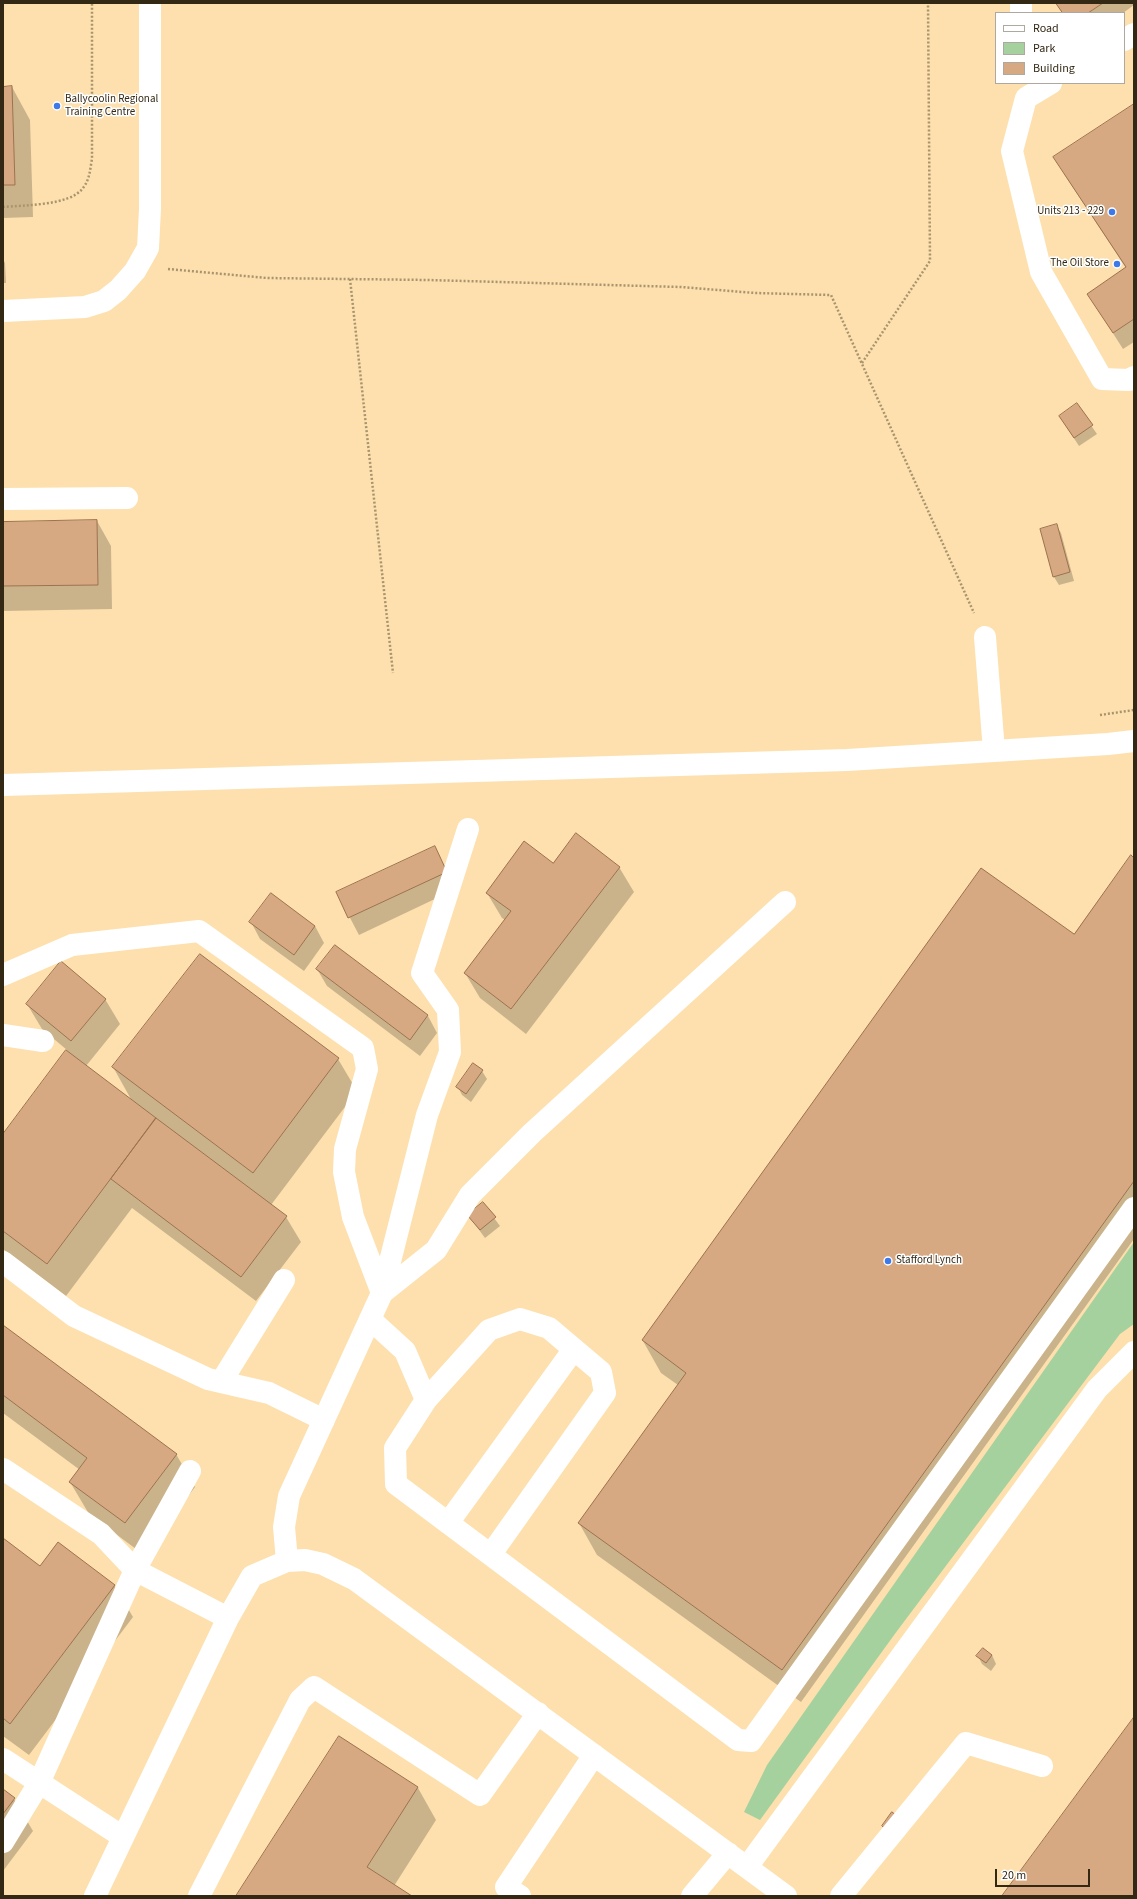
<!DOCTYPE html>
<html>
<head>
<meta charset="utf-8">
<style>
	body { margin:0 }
	#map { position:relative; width:1137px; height:1899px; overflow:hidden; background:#fde0ad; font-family:"Source Sans 3",sans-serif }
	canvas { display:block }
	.frame { position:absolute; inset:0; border:4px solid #332814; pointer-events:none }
	.legend { position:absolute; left:995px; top:12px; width:130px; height:72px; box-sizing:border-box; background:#fff; border:1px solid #ada9a1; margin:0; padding:5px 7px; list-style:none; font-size:12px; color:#332814 }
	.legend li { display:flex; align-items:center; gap:8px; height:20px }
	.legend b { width:20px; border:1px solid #ada9a1 }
	.scale { position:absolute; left:995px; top:1869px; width:95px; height:18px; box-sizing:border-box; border:2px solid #332814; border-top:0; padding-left:5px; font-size:12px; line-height:14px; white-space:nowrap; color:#332814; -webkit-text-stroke:3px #fff; paint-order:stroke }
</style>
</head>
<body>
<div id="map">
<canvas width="1137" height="1899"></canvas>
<div class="frame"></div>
<ul class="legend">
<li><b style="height:5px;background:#fff"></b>Road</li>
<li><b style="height:11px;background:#a5d19f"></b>Park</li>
<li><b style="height:11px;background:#d6a983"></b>Building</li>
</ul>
<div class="scale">20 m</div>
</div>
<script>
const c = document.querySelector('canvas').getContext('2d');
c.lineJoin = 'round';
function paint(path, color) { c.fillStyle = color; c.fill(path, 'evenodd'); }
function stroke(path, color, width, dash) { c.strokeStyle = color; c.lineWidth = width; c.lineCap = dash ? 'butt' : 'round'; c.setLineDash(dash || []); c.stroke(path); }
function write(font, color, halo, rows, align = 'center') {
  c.font = font + ' "Source Sans 3",sans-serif'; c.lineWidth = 3; c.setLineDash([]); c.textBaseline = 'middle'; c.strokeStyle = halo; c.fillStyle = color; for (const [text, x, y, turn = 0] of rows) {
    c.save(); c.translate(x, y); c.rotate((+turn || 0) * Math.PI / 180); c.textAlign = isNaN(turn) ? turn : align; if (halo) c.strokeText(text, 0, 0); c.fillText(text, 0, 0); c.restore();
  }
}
const green = new Path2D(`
	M1134,1242V1324L1120,1334L897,1631L760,1820L744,1812L767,1765Z`);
const shadow = new Path2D(`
	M1056,3H1134V5L1123,13H1062Z
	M12,87L30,120L33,217L3,218V88Z
	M1134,105V342L1123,349L1088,294L1126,268L1064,174Z
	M3,259L5,263L6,283H3Z
	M1077,405L1097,434L1079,446L1060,417Z
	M97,521L111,546L112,609L3,611V523Z
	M1056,525L1061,533L1074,581L1059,585L1054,577L1041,530Z
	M434,847L456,889L359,935L337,893Z
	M1134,859V1239L801,1702L597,1555L579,1523L678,1385L661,1373L643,1341L982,869L1074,936Z
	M553,864L619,867L634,892L526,1034L480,998L465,973L505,920L502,918L487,893Z
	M251,922L315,926L324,943L304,971L260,939Z
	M335,946L428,1016L437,1033L420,1056L327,986L317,969Z
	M105,999L120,1024L86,1066L132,1101L113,1067L338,1059L357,1091L271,1205L286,1217L301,1242L256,1301L132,1208L66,1296L3,1249V1136L67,1050L42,1029L27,1004Z
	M473,1065L482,1071L487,1079L471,1102L462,1095L458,1087Z
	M483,1203L500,1226L485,1238L468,1215Z
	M3,1326L176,1454L195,1487L144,1555L89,1514L70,1482L80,1470L3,1413Z
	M3,1539L41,1567L114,1585L133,1617L29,1755L3,1736Z
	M992,1655L996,1664L991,1671L982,1664L978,1656Z
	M339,1737L418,1788L436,1820L394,1886L410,1896H238Z
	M3,1791L14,1799L33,1831L3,1871Z`);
const building = new Path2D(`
	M1056,3H1103L1088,13H1063Z
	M12,86L15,185H3V87Z
	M1134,104V319L1113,333L1087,294L1126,267L1053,157Z
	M1077,403L1093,425L1074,438L1059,416Z
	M97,520L98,585L3,586V522Z
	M1057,524L1070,572L1053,577L1040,529Z
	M576,833L620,867L511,1009L464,973L511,911L486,893L524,841L553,863Z
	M435,846L447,872L348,918L336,892Z
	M1131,855L1134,858V1181L782,1670L578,1523L686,1373L642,1340L981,868L1074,934Z
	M271,893L315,926L294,955L249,922Z
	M335,945L428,1015L410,1040L316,969Z
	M200,954L339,1058L253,1173L112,1067Z
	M61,961L106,999L71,1041L26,1004Z
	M66,1050L156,1118L47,1264L3,1231V1134Z
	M473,1063L483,1070L466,1094L456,1087Z
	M156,1118L287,1216L241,1277L111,1179Z
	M483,1202L496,1217L480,1230L467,1215Z
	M3,1325L177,1454L125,1523L69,1482L87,1458L3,1395Z
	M3,1538L40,1566L58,1542L115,1585L10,1724L3,1718Z
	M983,1648L992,1655L986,1663L976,1656Z
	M1134,1717V1896H1002Z
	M339,1736L418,1787L367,1867L412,1896H236Z
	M3,1789L15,1798L3,1814Z
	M892,1812L901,1819L891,1834L882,1826Z`);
const path = new Path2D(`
	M3,207C23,205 70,206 83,188C90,179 90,169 92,159V3
	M168,269L267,278L428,280L681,287L755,293L831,295L974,613
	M350,279L393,673
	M862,363L930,261L928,3
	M1100,715L1134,710`);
const minor = new Path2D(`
	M1021,3V13
	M1124,40L1134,34
	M1051,83L1026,98L1012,151L1041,272L1102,379L1129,380L1134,377
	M3,311L85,307L104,301L118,290L135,271L148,248L150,209V3
	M3,499L127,498
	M985,637L994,751
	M3,785L847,760L1108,744L1134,741
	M3,975L72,945L199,931L363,1048L367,1069L345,1149L344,1172L353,1217L382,1293
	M3,1035L43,1041
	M3,1262L74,1316L208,1379L269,1393L324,1420
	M382,1293L436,1250L470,1195L532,1133L785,902
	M370,1319L405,1351L426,1400L395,1448L396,1484L738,1740L751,1741L1134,1208
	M221,1382L284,1280
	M426,1400L489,1330L520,1319L549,1328L601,1372L605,1393L491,1554
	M3,1469L101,1534L135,1570L228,1618
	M448,1523L574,1349
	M287,1561L284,1527L289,1496L382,1293L427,1115L450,1052L448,1010L422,973L468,829
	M3,1759L123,1837
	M3,1842L39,1783L135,1570L190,1471
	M747,1867L1097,1389L1134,1352
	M95,1896L228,1618L252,1576L287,1561L305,1560L323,1564L354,1579L786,1896
	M199,1896L300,1700L314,1687L480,1795L538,1713
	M520,1896L506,1887L594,1755
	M692,1896L728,1853
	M841,1896L966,1743L1042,1766`);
const markers = [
	[57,106,4,"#3d79e9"],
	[1112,212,4,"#3d79e9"],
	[1117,264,4,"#3d79e9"],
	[888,1261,4,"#3d79e9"]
];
const poiNames = [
	["Ballycoolin Regional",65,100],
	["Training Centre",65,113],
	["Units 213 - 229",1104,212,"right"],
	["The Oil Store",1109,264,"right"],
	["Stafford Lynch",896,1261]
];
paint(green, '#a5d19f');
paint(shadow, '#0003');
paint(building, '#d6a983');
stroke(building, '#9c724e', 1);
stroke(path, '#a9946e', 2.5, [2, 2]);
stroke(minor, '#fff', 22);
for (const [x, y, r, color] of markers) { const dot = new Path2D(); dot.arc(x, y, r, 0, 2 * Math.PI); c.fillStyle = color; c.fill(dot); stroke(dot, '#fff', 1.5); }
write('11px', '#332814', '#fff', poiNames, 'left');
</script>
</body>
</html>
